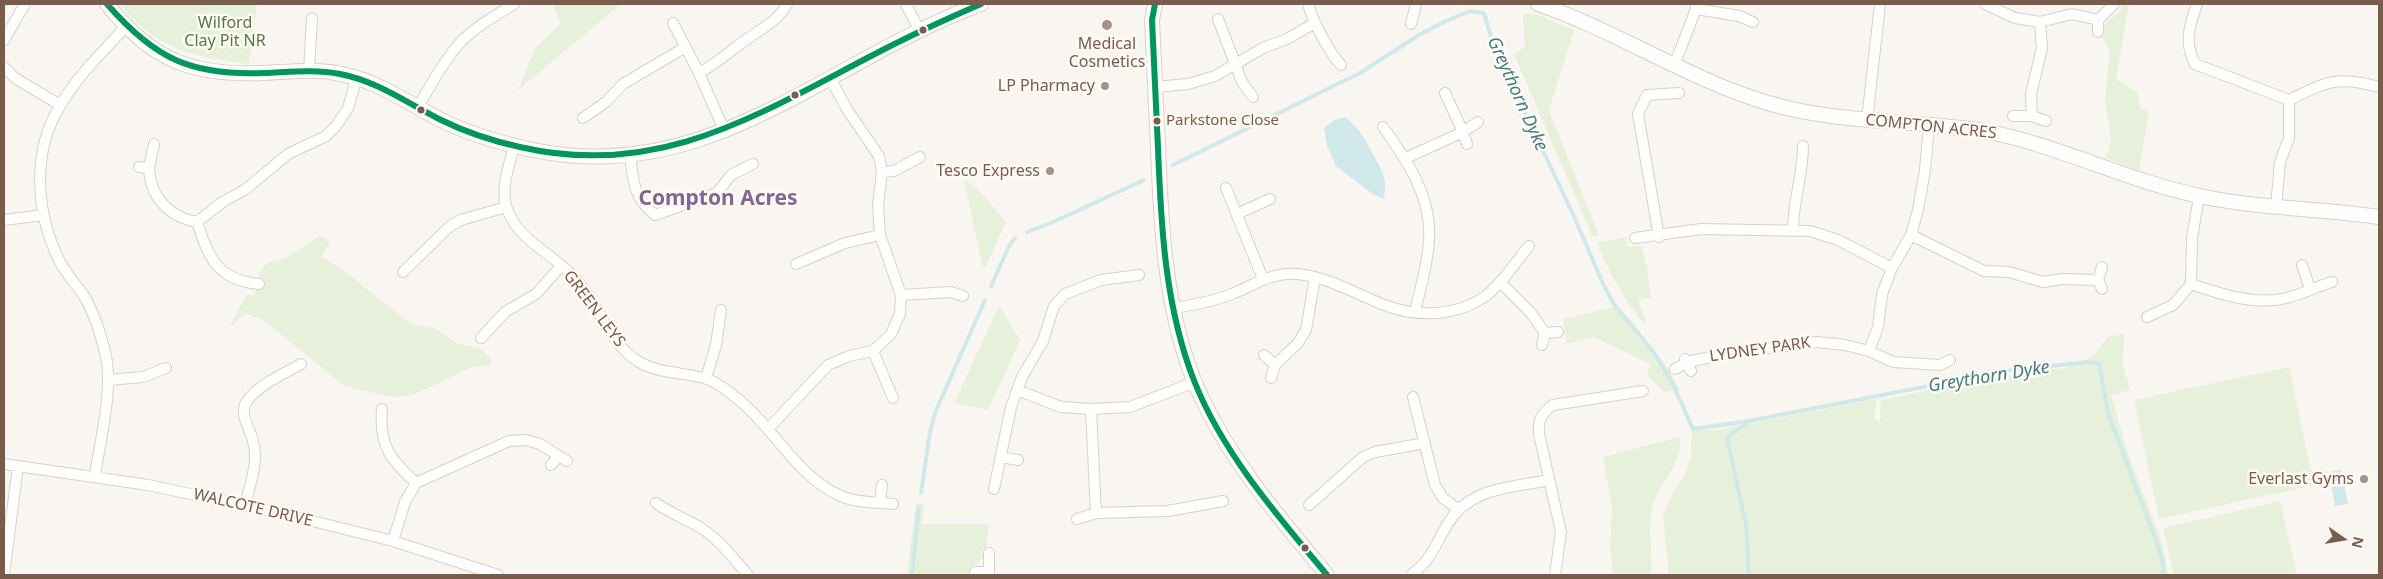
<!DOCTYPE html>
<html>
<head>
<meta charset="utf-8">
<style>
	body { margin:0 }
	#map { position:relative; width:2383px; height:579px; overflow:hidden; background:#f9f5f0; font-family:"Noto Sans",sans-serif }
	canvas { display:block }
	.frame { position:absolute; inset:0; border:5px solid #7a5c4d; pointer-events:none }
	.north { position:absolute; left:2318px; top:514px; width:50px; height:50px; -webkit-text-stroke:4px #fffaf3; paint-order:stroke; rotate:103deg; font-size:14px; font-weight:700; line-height:20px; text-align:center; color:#7a5c4d }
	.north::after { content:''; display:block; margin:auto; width:18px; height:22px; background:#7a5c4d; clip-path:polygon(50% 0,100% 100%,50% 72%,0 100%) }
</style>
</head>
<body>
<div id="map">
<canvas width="2383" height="579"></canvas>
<div class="frame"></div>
<div class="north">N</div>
</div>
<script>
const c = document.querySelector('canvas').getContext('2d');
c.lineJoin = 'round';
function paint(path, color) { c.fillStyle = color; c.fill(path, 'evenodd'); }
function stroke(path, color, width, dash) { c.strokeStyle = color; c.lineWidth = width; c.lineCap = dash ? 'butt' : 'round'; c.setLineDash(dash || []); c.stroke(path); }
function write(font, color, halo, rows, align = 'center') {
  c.font = font + ' "Noto Sans",sans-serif'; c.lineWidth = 5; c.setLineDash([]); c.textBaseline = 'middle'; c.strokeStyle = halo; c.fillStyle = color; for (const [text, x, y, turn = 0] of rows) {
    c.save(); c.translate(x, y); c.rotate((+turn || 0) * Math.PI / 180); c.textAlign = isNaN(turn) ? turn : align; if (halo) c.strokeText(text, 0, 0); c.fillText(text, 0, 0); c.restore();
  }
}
const green = new Path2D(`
	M120,4H257L249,64C197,58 154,49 120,4Z
	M553,4H621L518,90L535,48L560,24Z
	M2122,4H2129L2116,79L2137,92L2140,108L2149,112L2139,170L2106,158L2111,139L2105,99L2110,52L2103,37L2105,24L2120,12Z
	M1523,14H1535L1574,30L1549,110L1599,235L1593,237L1514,54L1525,47Z
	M964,179L977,188L1006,222L985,268L982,265Z
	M318,237H325L330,242L321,256L344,271L410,323L436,329L457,343L482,349L492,361L490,365L472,367L413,395L392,397L344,386L266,322L246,313L230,327L246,295H255L260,272L267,263L286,258Z
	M1626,237L1628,247L1641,246L1647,266L1651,298L1638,300L1646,322L1644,324C1624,299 1609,273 1597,243Z
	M999,306L1020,340L988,410L954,403Z
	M1614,307L1646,341L1666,365L1679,390L1663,392L1647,375L1650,364L1594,337L1567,344L1563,319Z
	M2124,334L2123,364L2130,390L2111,395L2128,454L2163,545L2168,575H1669L1663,517L1674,490L1685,475L1691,456L1692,430H1717L1877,399L1874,419L1885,426L1880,421L1881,400L1992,377L2066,368L2093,356L2107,337Z
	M2289,367L2314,485L2159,519L2134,400Z
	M1680,437C1682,464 1661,480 1653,505C1647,528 1653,552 1651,575H1613L1610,550L1612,508L1603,457Z
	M2280,501L2297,575H2174L2163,528Z
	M916,504L924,505L922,524H989C987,541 988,561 971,567L972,575H907Z`);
const water = new Path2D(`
	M1345,117C1363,132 1364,138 1375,158C1384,176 1387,177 1384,199L1374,195L1336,166L1327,145L1324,128L1334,120Z
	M2341,470L2348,504L2335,506L2329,472Z`);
const stream = new Path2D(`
	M1173,165L1360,73L1419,35L1446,21L1470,11L1484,13L1494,47L1572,212L1604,286L1613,303L1652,350L1671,380L1693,429L1749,421L1727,438L1746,525L1749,575
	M1027,232L1051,223L1144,180
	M991,286L1009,246L1015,238
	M1749,421L2011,370L2089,362L2099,363L2108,413L2157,543L2163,564V575
	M921,493L930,432L935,413L985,300
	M912,575L919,507`);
const minor = new Path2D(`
	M906,4L919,30
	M1308,4C1312,20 1330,54 1341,65
	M1985,4L2015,18L2040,22L2072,14L2098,20V32
	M2197,4C2189,26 2184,42 2195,64L2289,100
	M1696,9L1739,16L1753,22
	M1218,19L1242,82L1253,97
	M2098,20L2114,4
	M673,23L699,73L725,132
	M1411,24L1416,4
	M4,40L25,4
	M1674,66L1696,9V4
	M4,67L15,78L60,105
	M309,71L312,18
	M699,73C719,62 731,50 750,37C765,26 778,21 787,4
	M1155,87L1188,84L1215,76L1263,48L1287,39L1315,23
	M418,107C430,86 442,64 458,45C473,28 495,16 514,4
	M2013,116H2032L2046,121
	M2032,116L2031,94L2042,48L2040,22
	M583,118L606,102L623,84L684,48
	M1867,120L1880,4
	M1383,127C1407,160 1432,197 1429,240C1428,264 1420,289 1415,312
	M1467,144L1463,132L1478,122
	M514,146C509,166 500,189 507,209C519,242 553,253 575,278C598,303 609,344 639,362C660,374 682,372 704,378C715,381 731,393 739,400C775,429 797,477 841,496C856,503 876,502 893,504
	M630,155C634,182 632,196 655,215L717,193L731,175L753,164
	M1406,158L1463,132L1445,93
	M139,167L149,168C150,197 169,217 197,222
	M149,168L154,144
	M882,172L894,171L920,157
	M1226,188L1263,279
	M2276,207L2280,162L2289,138V100C2326,82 2338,75 2379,87
	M1237,214L1270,199
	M4,220L43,215
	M197,222L221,203L246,189L288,154L326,136L336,126L348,108L357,77
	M197,222C209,258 217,280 259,284
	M1793,230C1793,201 1803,175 1803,146
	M1911,235L1984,271L2009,272L2043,282L2062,279L2098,280
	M1659,237L1638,114L1647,95L1679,93
	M1635,238L1701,229L1810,231L1838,240L1892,268
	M796,264L845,243L880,235
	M2302,265L2310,289
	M403,272L450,226L461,220L506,207
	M1500,282L1530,312L1545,333L1542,345
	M2191,284C2220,294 2256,306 2287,298C2302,294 2316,287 2332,282
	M2191,284L2192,238L2199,196
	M2102,289L2098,280L2102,267
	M901,295L951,292L963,296
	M1174,308C1193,305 1214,301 1232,294C1254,285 1272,272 1297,274C1328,277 1354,293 1382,304C1415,318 1457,317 1487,295C1503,282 1516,262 1529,246
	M2147,317L2173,305L2191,284
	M1545,333L1558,332
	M481,338L505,312L536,294L561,266
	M873,351L893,398
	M1869,351L1878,327L1882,294L1892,268L1911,235L1918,210L1925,170L1929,125
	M1264,355L1275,365L1298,343L1306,330L1315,277
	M1685,359L1687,362L1731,353L1816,342L1845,345L1869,351L1893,362L1940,365L1950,360
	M1675,369L1687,362L1691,371
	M706,378L716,345L721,310
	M1271,378L1275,365
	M108,380L143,377L166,368
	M1017,390L1061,407L1091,409L1130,407L1195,382
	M1413,397L1435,485L1443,498L1458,509
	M382,409C379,446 390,459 416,483
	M1091,409L1096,513
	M768,429L828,365L849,356L873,351L891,334L900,314L901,295L880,235L878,205L882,172L879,156L848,111L830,78
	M1001,457L1018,460
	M4,464L148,485L280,513L393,541L498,575
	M551,465L559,456
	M95,476C100,440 113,392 106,356C101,335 95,314 84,296C76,284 66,274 60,262C36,214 31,153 60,106C77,76 103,52 125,27
	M994,489L1011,407L1022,377L1043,341L1054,306L1065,294L1101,280L1139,275
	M656,503C670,513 686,519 701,528C720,540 734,559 748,575
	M880,503L882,485
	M245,505C250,485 259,461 253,441C250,428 238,413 247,401C259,384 284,374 301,364
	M1309,505L1363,457L1375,452L1425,443
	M1077,519L1096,513L1168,511L1223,501
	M393,541L405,502L416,483L509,441L526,440L540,444L567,461
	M989,553V575
	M975,572H989
	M4,574L18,466
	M1411,575C1432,559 1434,547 1447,525C1469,487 1510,488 1549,480
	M1555,575L1561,532L1539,434C1538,419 1541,414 1553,405L1643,391`);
const tertiary = new Path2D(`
	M107,4C152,61 192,76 264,73C286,72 309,69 330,72C374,78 401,99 439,119C469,134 500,143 533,150C710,187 828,60 981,4
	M1155,4L1152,20C1154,62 1156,105 1158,148C1161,226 1165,310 1195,383C1226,456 1277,515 1327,575
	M1538,4C1617,31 1688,79 1768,103C1825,120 1884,120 1942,126C1958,128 1975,129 1990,132C2062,147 2128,181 2200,196C2259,209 2320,208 2379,217`);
const bus1 = new Path2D(`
	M107,4C155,59 191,76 265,73C290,72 315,69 340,74C377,81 407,103 439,119C465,132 492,141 520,147C658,179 757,115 873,55C909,36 944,20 981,4
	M1155,4L1152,20C1154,63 1156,106 1158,148C1161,227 1165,308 1195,383C1224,455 1278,516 1327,575`);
const markers = [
	[1107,25,6,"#a69286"],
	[923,30,4.5,"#7a5c4d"],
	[1105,86,5,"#a69286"],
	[795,95,4.5,"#7a5c4d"],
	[421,110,4.5,"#7a5c4d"],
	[1157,121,4.5,"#7a5c4d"],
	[1050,171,5,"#a69286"],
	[2364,479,5,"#a69286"],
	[1305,548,4.5,"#7a5c4d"]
];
const busNames = [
	["Parkstone Close",1166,121]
];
const parkNames = [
	["Wilford",225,23],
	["Clay Pit NR",225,41]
];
const poiNames = [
	["Medical",1107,44,"center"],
	["Cosmetics",1107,62,"center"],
	["LP Pharmacy",1095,86],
	["Tesco Express",1040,171],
	["Everlast Gyms",2354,479]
];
const streetNames = [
	["COMPTON ACRES",1931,127,6],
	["GREEN LEYS",594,309,53],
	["LYDNEY PARK",1760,350,-8],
	["WALCOTE DRIVE",253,508,13]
];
const waterNames = [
	["Greythorn Dyke",1517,94,66],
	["Greythorn Dyke",1989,377,-9]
];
const districtNames = [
	["Compton Acres",718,199]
];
paint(green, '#e7f0db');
paint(water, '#d0e8ea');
stroke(stream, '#d0e8ea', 4);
stroke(minor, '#d7d1cb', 12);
stroke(tertiary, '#d7d1cb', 16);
stroke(minor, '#fefefd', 10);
stroke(tertiary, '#fefefd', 14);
stroke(bus1, '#00945e', 6);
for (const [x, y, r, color] of markers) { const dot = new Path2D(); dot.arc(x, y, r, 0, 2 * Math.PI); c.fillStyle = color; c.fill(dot); stroke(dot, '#fffaf3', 2); }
write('15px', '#7a5c4d', '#fffaf3', busNames, 'left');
write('16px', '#537a41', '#fffaf3', parkNames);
write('16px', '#7a5c4d', '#fffaf3', poiNames, 'right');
write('16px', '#7a5c4d', '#fffaf3', streetNames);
write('italic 18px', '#437c86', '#fffaf3', waterNames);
write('bold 21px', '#846695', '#fffaf3', districtNames);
</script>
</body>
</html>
